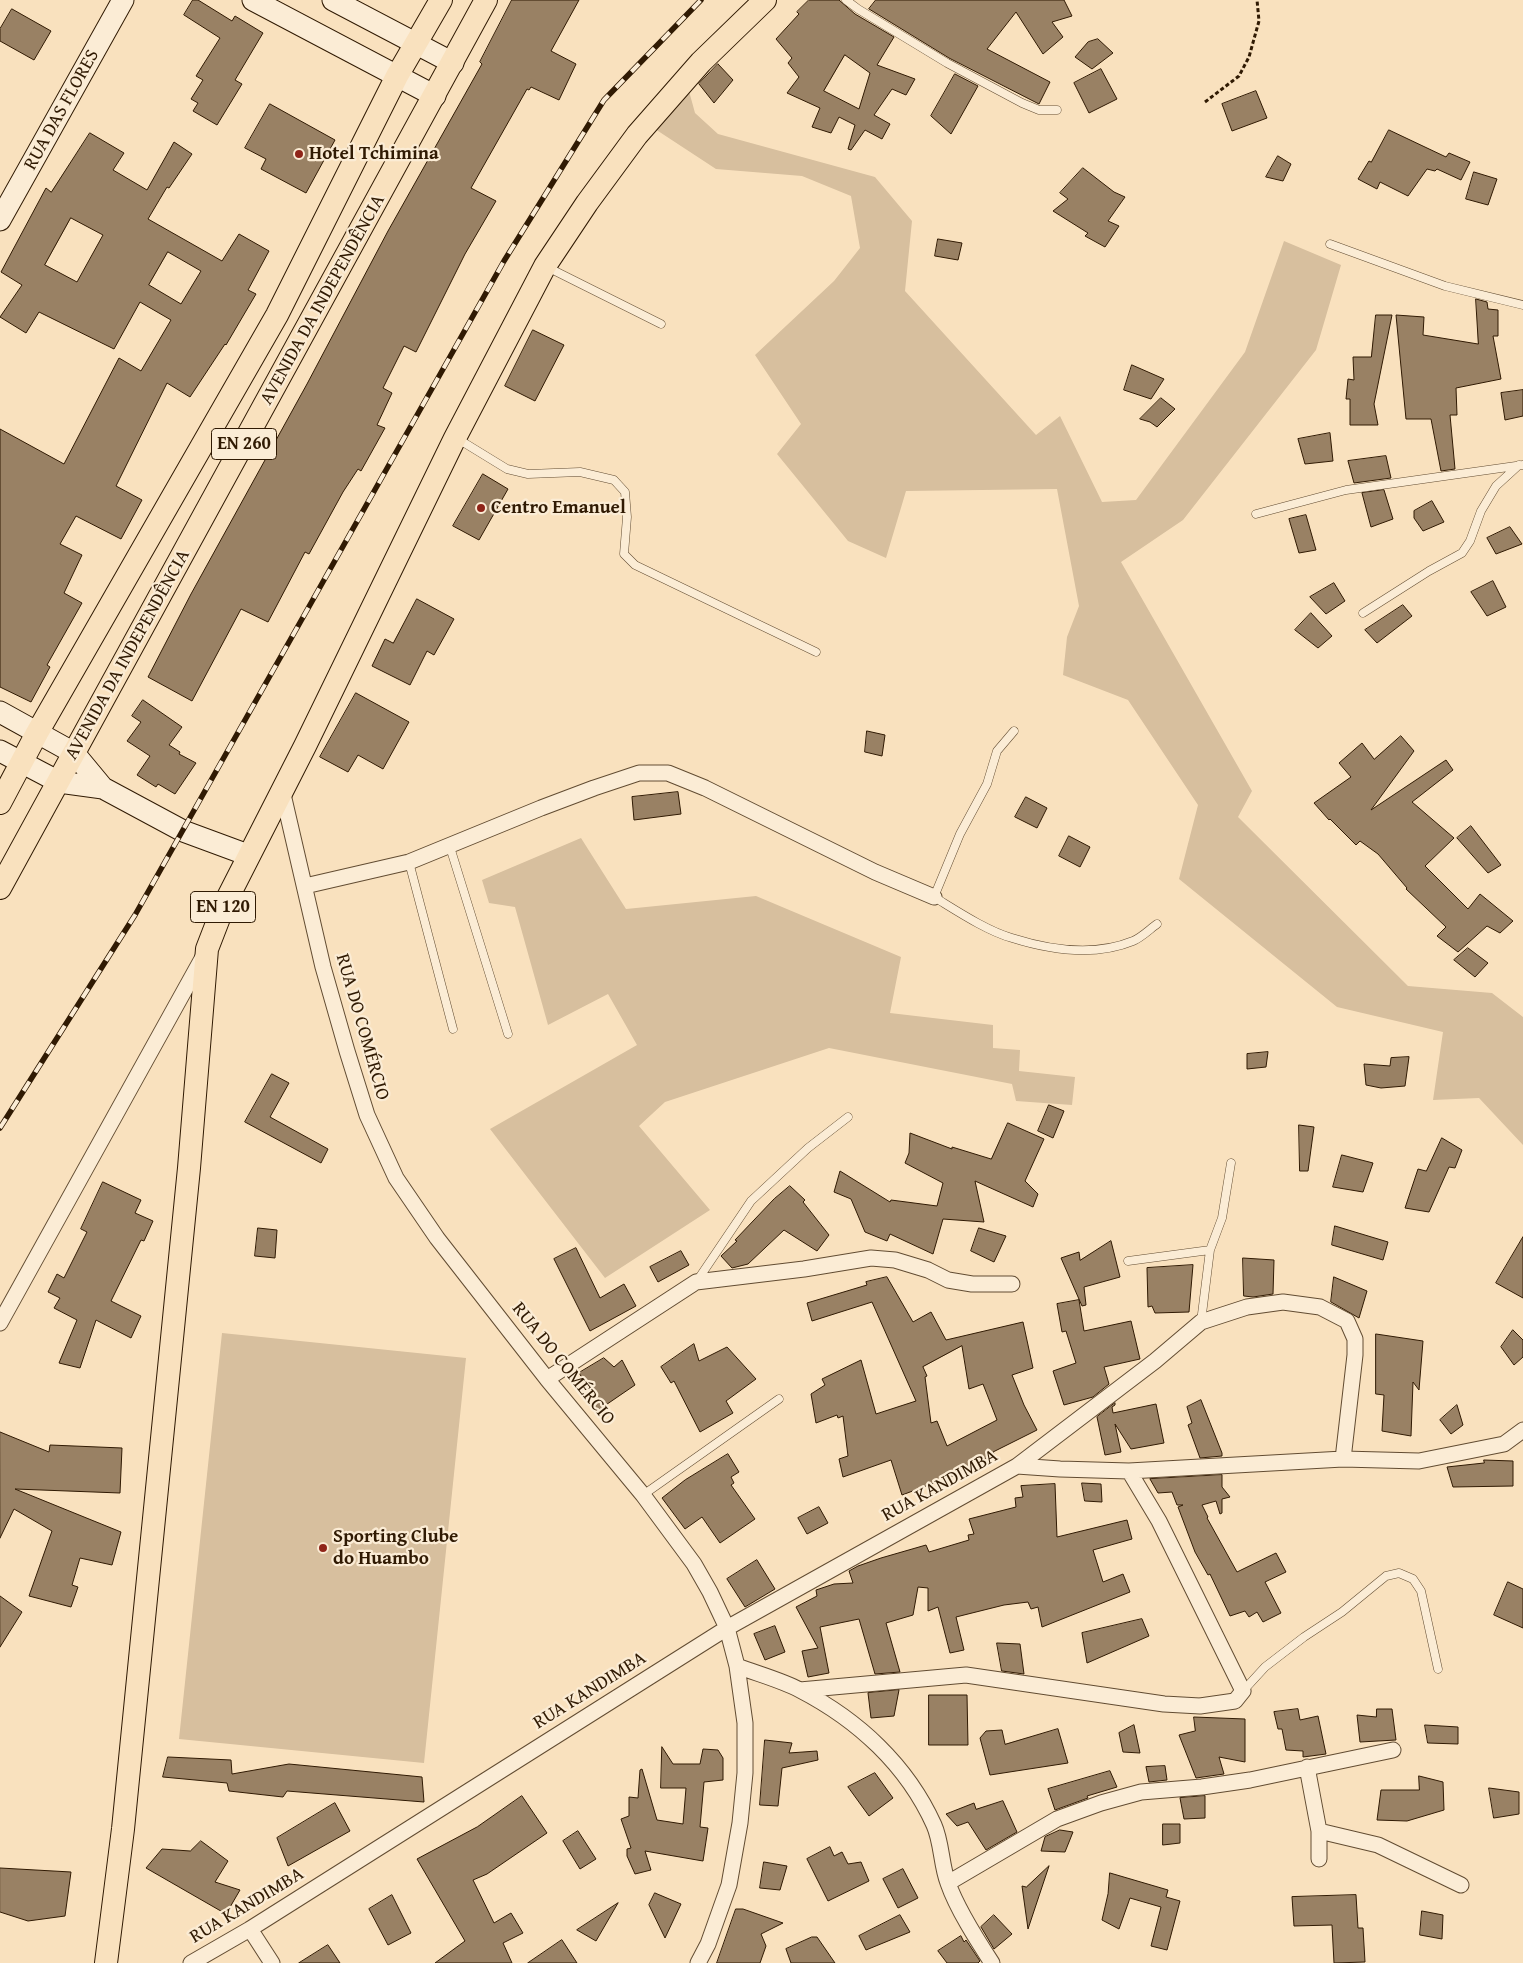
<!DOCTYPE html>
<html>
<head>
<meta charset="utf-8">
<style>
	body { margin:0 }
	canvas { display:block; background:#f9e1be }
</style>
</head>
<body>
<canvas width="1523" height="1963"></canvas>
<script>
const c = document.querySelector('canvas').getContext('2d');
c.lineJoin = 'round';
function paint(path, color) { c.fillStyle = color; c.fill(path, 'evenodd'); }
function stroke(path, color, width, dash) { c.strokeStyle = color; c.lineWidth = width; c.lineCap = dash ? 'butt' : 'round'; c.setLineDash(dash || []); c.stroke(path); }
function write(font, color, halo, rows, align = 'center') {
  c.font = font + ' "Gentium Book Plus",serif'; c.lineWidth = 4.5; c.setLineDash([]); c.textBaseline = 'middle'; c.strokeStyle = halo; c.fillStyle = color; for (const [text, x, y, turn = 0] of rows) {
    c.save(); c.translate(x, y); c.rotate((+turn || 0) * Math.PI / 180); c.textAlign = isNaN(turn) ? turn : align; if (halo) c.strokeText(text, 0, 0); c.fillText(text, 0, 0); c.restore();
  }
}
const green = new Path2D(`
	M689,91L695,113L718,134L875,177L912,221L905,291L1036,435L1060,416L1102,502L1136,500L1245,352L1284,241L1341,265L1316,350L1183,520L1121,562L1252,791L1238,817L1408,986L1492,993L1523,1017V1145L1479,1098L1433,1100L1443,1032L1337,1007L1179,879L1198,805L1128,700L1063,675L1067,637L1079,606L1057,489L906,491L886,558L848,541L777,454L801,424L755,355L834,281L860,248L851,196L802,176L716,169L655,129Z
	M581,838L626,909L756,896L901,957L890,1013L993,1025V1048L1020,1050L1019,1071L1075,1077L1072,1105L1016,1101L1012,1084L829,1048L665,1102L639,1126L710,1210L605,1278L490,1129L637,1045L608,994L548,1025L515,907L489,903L482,880Z
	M222,1333L466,1358L424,1763L179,1739Z`);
const building = new Path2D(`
	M193,0H198L232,21L235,16L263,33L235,80L242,84L217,125L193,111L198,103L191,99L203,80L196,76L220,38L184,15Z
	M512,0H579L551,51L576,64L559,100L531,87L529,90L527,89L471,188L496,201L465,254L416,352L404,346L383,388L392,393L377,425L385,428L361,471L358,469L343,492L309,554L305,552L268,622L241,609L192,701L148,677L191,594L307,384L388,231L482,64L480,62Z
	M809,0H839L855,14L894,37L877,65L915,79L906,95L892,89L874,115L890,124L882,139L865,130L851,150L848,149L855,125L839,117L831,133L812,127L820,108L787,93L799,77L788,63L792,58L776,39L799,14L797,12ZM845,55L870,73L859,109L824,91Z
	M876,0H1064L1072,16L1052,22L1063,37L1043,54L1016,12L987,49L1050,82L1039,104L949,58L869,9Z
	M12,9L51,31L34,60L0,41V29Z
	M1098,39L1113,53L1092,69L1075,57L1088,42Z
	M718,64L733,80L714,103L699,84Z
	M1101,69L1117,99L1089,113L1074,83Z
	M955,74L978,86L951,134L931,116Z
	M1256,91L1267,118L1232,131L1222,104Z
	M270,104L335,140L306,193L261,169L266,159L245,148Z
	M1389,130L1446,157L1449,153L1470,162L1461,180L1437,169L1435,171L1427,169L1408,196L1380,182L1377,189L1358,179L1369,161L1371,162Z
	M90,133L124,153L113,170L147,190L174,142L192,154L169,188L167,187L148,219L222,261L239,234L269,251L248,290L256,294L226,345L225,344L190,397L167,383L116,486L142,500L121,539L76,516L60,544L82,555L64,593L82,603L47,665L50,667L31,702L0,687V429L64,464L119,358L141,371L171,320L140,302L114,349L39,312L26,333L0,317L22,285L1,272L46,188L51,192ZM71,218L103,235L77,282L45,265ZM168,252L201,271L181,304L149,285Z
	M1278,156L1291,164L1283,181L1266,177Z
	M1083,168L1114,192L1125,197L1108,221L1119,226L1105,247L1085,236L1088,233L1053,211L1068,199L1060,193Z
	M1474,172L1497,179L1488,205L1466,199Z
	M938,239L962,243L958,260L935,256Z
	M1476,299L1487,302L1488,309L1498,310V336H1493L1501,379L1456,388L1457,415H1450L1455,469L1441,471L1431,419H1406L1396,315L1424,317L1423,335L1478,344Z
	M1376,315H1392L1374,404L1378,425H1350V399H1346L1348,379L1354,380L1353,357H1371Z
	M533,330L564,345L535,401L505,386Z
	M1132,365L1164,379L1151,399L1124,390Z
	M1523,390V416L1505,420L1501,393Z
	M1161,398L1175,409L1157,427L1150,422L1140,419Z
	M1330,433L1333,461L1305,464L1298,439Z
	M1386,456L1391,478L1354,483L1348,461Z
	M483,474L508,489L479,540L453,526Z
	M1384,490L1393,519L1371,527L1362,493Z
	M1432,501L1444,522L1423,531L1414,518V511Z
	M1306,515L1316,550L1299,553L1289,519Z
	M1510,527L1522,544L1496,554L1487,538Z
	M1493,581L1506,607L1487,616L1471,592Z
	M1334,583L1345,601L1326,614L1310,597Z
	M417,599L454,619L434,655L427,651L410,685L372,666L385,639L393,643Z
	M1403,605L1412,616L1377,643L1365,630Z
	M1311,613L1332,636L1318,648L1295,630Z
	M356,693L409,722L383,769L358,755L348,772L320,757Z
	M143,700L182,727L169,745L180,752L179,754L196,763L175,794L158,784L156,787L137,775L150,756L127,741L141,722L132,716Z
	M867,731L885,735L882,756L865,752Z
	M1401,736L1414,751L1371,810L1446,760L1453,770L1412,802L1454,838L1425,866L1468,909L1480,894L1513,921L1500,933L1487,926L1458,952L1437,936L1446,927L1406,889L1407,888L1378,854L1360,841L1356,845L1330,819L1329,820L1314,803L1351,777L1339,763L1362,743L1374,759Z
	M678,792L681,814L634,820L632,797Z
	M1026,797L1047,808L1037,828L1015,817Z
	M1471,826L1501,865L1488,873L1457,838Z
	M1069,836L1090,847L1080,867L1059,856Z
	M1468,948L1488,963L1475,977L1454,960Z
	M1268,1052L1266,1067L1247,1069V1054Z
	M1409,1057L1405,1086L1381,1088L1366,1085L1364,1064L1390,1066L1391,1058Z
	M272,1074L289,1083L270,1117L328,1149L321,1163L245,1122Z
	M1049,1105L1064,1111L1053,1138L1038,1131Z
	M1008,1123L1044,1139L1025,1181L1038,1194L1033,1207L975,1181L984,1222L943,1219L933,1254L890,1234L887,1241L865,1232L851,1199L834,1192L840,1171L890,1202L891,1200L937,1206L943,1183L905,1163L909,1153L910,1133L952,1149V1147L991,1159Z
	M1299,1125L1314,1127L1308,1171H1300Z
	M1442,1138L1462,1150L1455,1168L1449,1167L1429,1212L1405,1208L1418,1169L1426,1171Z
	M1342,1155L1373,1163L1363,1192L1333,1187Z
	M103,1182L141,1200L135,1213L153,1221L144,1241L141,1240L111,1301L141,1316L131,1338L96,1320L80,1368L59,1363L77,1320L54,1308L60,1298L48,1292L57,1274L64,1278L87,1232L81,1229Z
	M790,1186L805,1200L803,1202L829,1235L817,1251L784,1230L748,1264L732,1268L721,1256L737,1241L735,1240L774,1199Z
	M1335,1226L1388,1242L1383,1260L1332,1245Z
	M258,1228L277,1230L275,1258L255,1256Z
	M979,1228L1006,1236L994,1262L971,1251Z
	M1523,1237V1298L1496,1283Z
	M1111,1241L1120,1277L1084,1287L1086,1305L1082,1306L1061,1258L1079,1252L1080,1260Z
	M576,1248L600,1298L624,1284L636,1306L590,1331L554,1259Z
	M681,1251L689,1265L658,1282L650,1267Z
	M1243,1258L1274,1260L1273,1294L1253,1297L1244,1296Z
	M1193,1265L1189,1312L1155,1313L1152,1306L1148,1307L1147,1268Z
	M887,1277L913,1322L931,1312L946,1340L1023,1322L1033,1368L1012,1375L1024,1405L1037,1430L993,1452L994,1454L958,1473V1474L902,1495L891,1460L843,1477L839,1459L848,1456L843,1416L838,1418L837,1415L816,1423L811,1394L825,1385L822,1379L861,1360L876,1414L916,1401L872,1302L812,1321L807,1303L867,1285L866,1282ZM962,1346L969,1389L983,1384L997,1420L947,1446L937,1421L931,1423L925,1377L927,1376L923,1367Z
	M1334,1277L1367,1291L1359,1318L1331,1302Z
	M1079,1300L1084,1331L1131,1321L1140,1359L1104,1367L1109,1384L1093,1397L1064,1405L1053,1371L1076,1363L1066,1331L1062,1332L1057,1304Z
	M1513,1330L1523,1340V1357L1514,1365L1501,1347Z
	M1376,1334L1423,1341L1419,1390L1413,1382L1411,1436L1382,1431L1384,1395L1376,1394Z
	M694,1344L699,1361L727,1347L756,1379L726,1401L733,1413L700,1432L674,1381L671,1383L661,1367Z
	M604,1358L614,1367L622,1360L635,1385L597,1411L576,1390L586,1384L579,1373Z
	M1201,1400L1222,1453V1456L1200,1458L1188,1425L1192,1423L1187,1407Z
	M1115,1403V1405L1112,1407L1113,1413L1156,1404L1164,1443L1131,1449L1115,1424L1121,1452L1105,1455L1097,1417Z
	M1457,1405L1463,1425L1451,1434L1440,1420Z
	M0,1432L49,1452L50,1445L122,1448L120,1493L15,1489L121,1532L112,1565L80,1558L72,1585L78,1587L71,1607L29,1596L52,1531L14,1509L0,1538Z
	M728,1454L739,1472L731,1477L734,1483L731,1485L755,1519L720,1543L702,1517L685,1529L662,1498L685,1480Z
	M1484,1460L1513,1461V1486L1453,1487L1447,1467L1484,1463Z
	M1222,1475V1487L1230,1497L1222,1499V1513L1220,1514L1216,1501L1202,1505L1208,1517L1207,1518L1237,1572L1276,1553L1286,1572L1265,1582L1281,1613L1263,1622L1257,1612L1249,1617L1245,1611L1230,1616L1210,1574L1208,1575L1195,1552L1178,1507L1183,1505H1177L1172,1492L1158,1493L1150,1479Z
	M1082,1483L1101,1484L1102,1502L1085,1501Z
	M1055,1484L1057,1537L1127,1520L1132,1539L1093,1550L1103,1582L1123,1574L1130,1592L1042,1627L1038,1607L1031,1609L1028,1602L1004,1605L956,1617L964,1650L950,1653L938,1607L928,1611V1588L918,1587L913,1615L886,1623L900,1672L875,1674L859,1619L820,1627L829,1673L808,1677L802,1651L818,1648L796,1607L817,1596L816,1590L834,1584L853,1583L849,1571L858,1566L881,1558L926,1545L929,1552L969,1540L968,1535L974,1534L969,1519L1016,1507L1015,1498L1023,1497L1021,1486Z
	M819,1507L828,1523L807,1534L798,1518Z
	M757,1560L775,1589L745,1607L727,1579Z
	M1508,1582L1523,1589V1628L1494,1615Z
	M0,1596L22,1612L0,1647Z
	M1142,1619L1149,1636L1087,1663L1082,1633Z
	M775,1626L785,1652L765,1660L754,1634Z
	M997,1643L1020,1644L1024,1674L1002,1671Z
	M899,1690L894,1716L871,1718L868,1693Z
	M929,1695H967L968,1745H929Z
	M1298,1709L1300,1720L1318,1716L1326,1754L1303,1757V1751L1286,1750L1282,1729H1278L1274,1712Z
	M1377,1709H1392L1396,1740L1360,1742L1357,1715L1376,1717Z
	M1194,1717L1245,1719V1762L1219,1757L1224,1774L1196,1778L1179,1735L1195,1731Z
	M1134,1725L1140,1753L1123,1752L1119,1733Z
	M1425,1725L1458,1727V1744L1428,1743Z
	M1058,1729L1068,1763L990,1775L980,1738L986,1731L1002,1730L1005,1744Z
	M765,1740L792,1743L789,1753L817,1751L818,1760L782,1768L778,1806L760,1805Z
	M662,1747L673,1764H700L703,1749L718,1750L723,1758V1780L704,1782L700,1827L708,1828L703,1861L645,1851L651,1870L635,1874L627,1856V1849L631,1848L621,1819L629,1816V1797L638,1798L640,1770L642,1769L657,1820L683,1824L686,1788H661Z
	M168,1757L231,1760L232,1774L289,1764L422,1777L424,1802L287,1791L283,1797L229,1791L227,1783L163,1777Z
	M1165,1766L1167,1780L1149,1782L1146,1767Z
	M1110,1771L1117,1787L1087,1796L1088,1798L1055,1810L1048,1789Z
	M875,1773L893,1798L869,1816L848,1787Z
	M1419,1776L1443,1782L1444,1810L1407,1821L1377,1820L1381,1790H1419Z
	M1489,1788L1519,1792V1814L1494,1818Z
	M522,1796L547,1833L487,1874L473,1880L494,1923L511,1913L523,1933L503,1943L512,1963H435L465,1941L417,1859L477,1827Z
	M1205,1796V1818L1184,1819L1180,1798Z
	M1003,1801L1017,1832L986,1850L968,1822L957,1826L946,1814L974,1803L976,1809Z
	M335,1803L350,1831L288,1866L277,1838Z
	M1163,1824H1180V1843L1163,1845Z
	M1060,1830L1073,1832L1065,1852L1041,1851L1045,1837Z
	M578,1831L596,1859L580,1869L563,1841Z
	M201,1841L228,1861L215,1882L240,1890L226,1914L146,1868L162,1849L190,1851Z
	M830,1847L834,1856L842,1852L848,1864L861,1862L869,1881L828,1901L807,1859Z
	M764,1862L787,1866L780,1890L760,1888Z
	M1049,1866L1028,1929L1022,1886L1026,1887Z
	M0,1868L71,1872L65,1916L28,1921L0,1912Z
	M903,1869L918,1898L898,1908L883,1879Z
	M1110,1873L1168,1890L1166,1897L1180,1901L1167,1950L1151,1946L1161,1907L1130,1898L1119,1929L1102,1920L1108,1894Z
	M655,1893L681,1904L665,1938L649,1905Z
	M392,1895L411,1933L388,1945L369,1909Z
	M1356,1895L1358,1928H1363L1365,1962L1334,1963L1332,1925L1294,1926L1292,1897Z
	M618,1903L596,1941L577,1930Z
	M736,1909H743L783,1923L761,1934L766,1946L760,1963H717Z
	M1422,1911L1443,1915L1442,1939L1420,1935Z
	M900,1915L910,1932L866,1950L859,1936Z
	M994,1915L1012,1934L994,1949L981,1927Z
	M961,1936L964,1942L966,1940L980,1961L978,1963H947L938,1951Z
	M812,1937H817L835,1963H791L786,1949Z
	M562,1940L577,1963H528Z
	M328,1945L340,1963H299Z`);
const path = new Path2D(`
	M1205,102L1239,76L1249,57L1259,21L1257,0`);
const lane = new Path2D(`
	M846,0L858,9L947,63L1022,103L1039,110H1057
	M1330,244L1445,286L1523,305
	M547,267L661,324
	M458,439L507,469L528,474L580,472L614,480L625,492L627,517L624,554L635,565L816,652
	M1256,514L1346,490L1523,465
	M1363,613L1429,571L1462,553L1470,541L1481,511L1496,486L1519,465
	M1014,731L997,751L987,784L960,834L934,897C957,911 987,931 1012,938C1050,950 1094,957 1133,941C1141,938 1150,929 1157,924
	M450,847L508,1034
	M409,862L453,1029
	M1128,1261L1210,1250
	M697,1281L751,1201L808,1148L848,1117
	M1201,1322L1210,1250L1222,1218L1231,1163
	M643,1495L779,1399
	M1243,1691L1265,1667L1304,1637L1342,1612L1386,1576L1399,1573L1413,1579L1421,1591L1438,1669`);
const street = new Path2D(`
	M282,790L323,967L347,1051L367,1115L396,1178L437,1238L547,1379L643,1495L694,1564L710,1592L727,1628L737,1666L745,1723V1773L740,1823L729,1885L708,1944L698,1963
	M305,886L409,862L541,808L594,788L639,773H668L705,788L875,872L934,897
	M0,1323L203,957
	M547,1379L696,1282L804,1269L871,1258L895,1260L928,1270L948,1280L972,1284H1012
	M1017,1466L1060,1469L1129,1471L1343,1459L1419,1461L1504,1444L1523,1430
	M737,1666C758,1674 781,1680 800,1690C858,1720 907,1765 934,1825C942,1843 941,1865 948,1883C957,1909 977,1940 992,1963
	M800,1690L966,1675L1164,1704L1200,1706L1235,1701L1243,1691L1159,1521L1129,1471
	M1307,1767L1319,1831V1859
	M1319,1831L1378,1845L1461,1885
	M948,1883L1057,1819L1101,1803L1141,1792L1202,1787L1250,1780L1393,1750
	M250,1929L272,1963
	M191,1963L250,1929L727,1628L1017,1466L1155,1361L1201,1322L1247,1307L1283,1302L1320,1307L1347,1321L1355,1339V1355L1343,1459`);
const secondary = new Path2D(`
	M253,0L435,96
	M333,0L453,63
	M0,220L123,0
	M0,712L74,753L103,788
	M0,751L59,782L103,788L183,831L248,855`);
const primary = new Path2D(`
	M0,803L37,733L277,315L397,76L441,0
	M0,888L486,0
	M106,1963L123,1829L189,1168L207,949L224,905L305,746L455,438L545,266L587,203L637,135L701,62L765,0`);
const rail = new Path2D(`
	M0,1128L135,915L504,261L604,100L701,0`);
const markers = [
	[299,154,5,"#8f2418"],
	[481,508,5,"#8f2418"],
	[323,1548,5,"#8f2418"]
];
const shields = [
	[244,444,65],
	[223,907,65]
];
const shieldNames = [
	["EN 260",244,444],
	["EN 120",223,907]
];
const streetNames = [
	["RUA DAS FLORES",62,110,-61],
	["AVENIDA DA INDEPENDÊNCIA",323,300,-61],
	["AVENIDA DA INDEPENDÊNCIA",128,655,-61],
	["RUA DO COMÉRCIO",362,1027,74],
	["RUA DO COMÉRCIO",563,1364,51],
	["RUA KANDIMBA",940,1486,-29],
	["RUA KANDIMBA",590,1691,-32],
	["RUA KANDIMBA",247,1906,-31]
];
const poiNames = [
	["Hotel Tchimina",309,154],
	["Centro Emanuel",491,508],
	["Sporting Clube",333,1537],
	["do Huambo",333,1559]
];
paint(green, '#d7bf9e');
paint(building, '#998164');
stroke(building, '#301a03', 1);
stroke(lane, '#624c32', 9);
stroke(street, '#624c32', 17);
stroke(secondary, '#301a03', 23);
stroke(primary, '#301a03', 24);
stroke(path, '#301a03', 3, [4, 2.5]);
stroke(lane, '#fbecd5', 8);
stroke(street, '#fbecd5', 15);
stroke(secondary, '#fbecd5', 21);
stroke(primary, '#f9e1be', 22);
stroke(rail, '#301a03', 5.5);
stroke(rail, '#fbecd5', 4, [11]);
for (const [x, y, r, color] of markers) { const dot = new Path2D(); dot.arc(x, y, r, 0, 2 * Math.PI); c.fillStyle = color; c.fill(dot); stroke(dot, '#fbecd5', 2); }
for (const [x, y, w] of shields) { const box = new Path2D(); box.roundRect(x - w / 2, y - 15.5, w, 31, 4); c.fillStyle = '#fbecd5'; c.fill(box); stroke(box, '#301a03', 1); }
write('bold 18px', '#301a03', null, shieldNames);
write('19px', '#301a03', '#fbecd5', streetNames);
write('bold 19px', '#301a03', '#fbecd5', poiNames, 'left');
</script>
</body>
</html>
